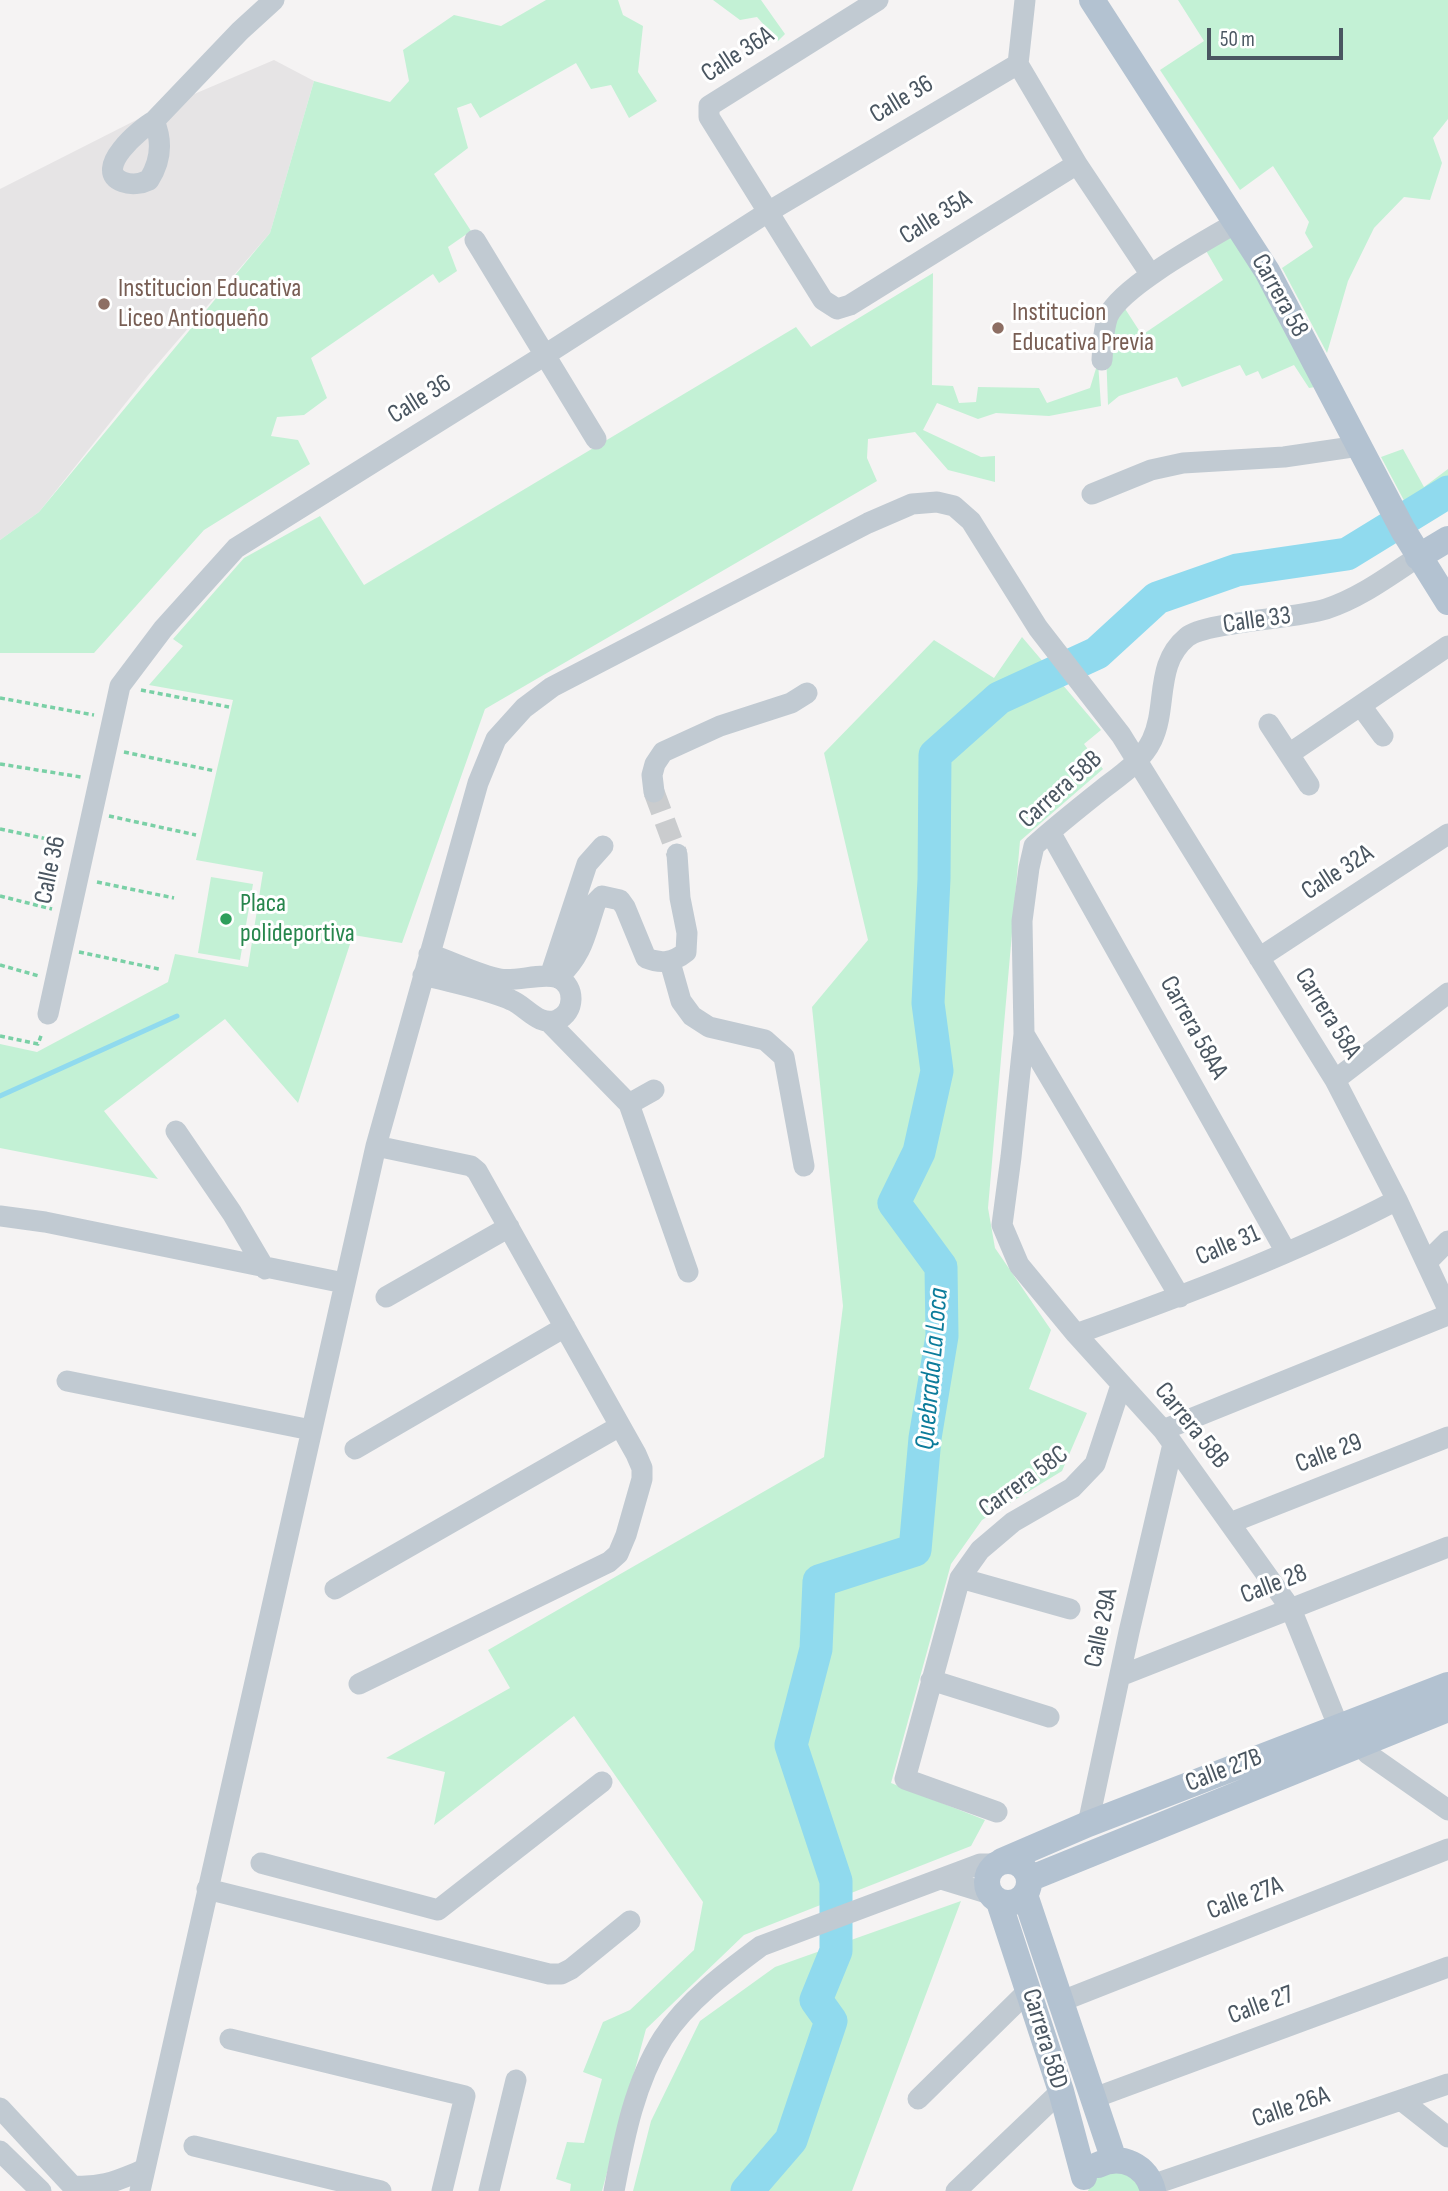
<!DOCTYPE html>
<html>
<head>
<meta charset="utf-8">
<style>
	body { margin:0 }
	#map { position:relative; width:1448px; height:2191px; overflow:hidden; background:#f5f3f3; font-family:"Sofia Sans Condensed",sans-serif }
	canvas { display:block }
	.scale { position:absolute; left:1207px; top:28px; width:136px; height:32px; box-sizing:border-box; border:4px solid #4a5661; border-top:0; padding-left:9px; font-size:21px; line-height:24px; white-space:nowrap; color:#4a5661; -webkit-text-stroke:5px #fff; paint-order:stroke }
</style>
</head>
<body>
<div id="map">
<canvas width="1448" height="2191"></canvas>
<div class="scale">50 m</div>
</div>
<script>
const c = document.querySelector('canvas').getContext('2d');
c.lineJoin = 'round';
function paint(path, color) { c.fillStyle = color; c.fill(path, 'evenodd'); }
function stroke(path, color, width, dash) { c.strokeStyle = color; c.lineWidth = width; c.lineCap = dash ? 'butt' : 'round'; c.setLineDash(dash || []); c.stroke(path); }
function write(font, color, halo, rows, align = 'center') {
  c.font = font + ' "Sofia Sans Condensed",sans-serif'; c.lineWidth = 6; c.setLineDash([]); c.textBaseline = 'middle'; c.strokeStyle = halo; c.fillStyle = color; for (const [text, x, y, turn = 0] of rows) {
    c.save(); c.translate(x, y); c.rotate((+turn || 0) * Math.PI / 180); c.textAlign = isNaN(turn) ? turn : align; if (halo) c.strokeText(text, 0, 0); c.fillText(text, 0, 0); c.restore();
  }
}
const education = new Path2D(`
	M274,60L314,81L270,233L148,375L39,512L0,540V189L152,112Z`);
const green = new Path2D(`
	M546,0H618L623,15L643,26L638,72L657,101L629,118L611,85L591,89L576,63L480,118L471,103L457,108L468,148L434,174L471,231L448,247L457,271L439,283L433,274L311,358L327,398L304,415L277,417L271,436L298,440L310,464L204,530L94,653H0V540L39,512L270,233L314,81L390,102L409,81L403,50L454,15L501,26Z
	M713,0H761L785,34L778,41L757,17L740,20Z
	M1178,0H1448V119L1433,138L1442,163L1430,200L1404,197L1374,228L1348,281L1327,353L1282,268L1313,247L1305,233L1309,222L1273,166L1240,190L1160,70L1204,41Z
	M1227,235L1237,237L1315,387L1309,388L1294,365L1262,379L1258,371L1246,376L1240,365L1182,387L1177,377L1119,396L1108,405L1106,351L1122,304L1142,335L1223,280L1205,249Z
	M933,273L932,385L953,386L959,403L976,402L978,387L1039,388L1047,403L1090,388L1098,362L1101,406L1049,416L996,413L978,419L937,403L923,430L981,457L995,456V482L948,470L915,432L868,439L867,458L877,481L485,709L402,943L353,935L298,1103L225,1019L104,1111L158,1179L0,1148V1044L37,1052L168,982L175,954L248,967L263,872L196,860L233,700L149,685L183,646L173,639L244,558L320,516L364,585L796,327L811,347Z
	M1403,449L1424,487L1448,469V504L1418,527L1381,457Z
	M1022,637L1101,730L1084,744L1103,769L1020,841L988,1208L995,1248L1051,1330L1029,1389L1087,1413L1062,1471L982,1520L951,1564L891,1783L985,1820L971,1846L744,1935L646,2029L602,2191H570L571,2184L556,2179L567,2142L584,2143L602,2079L583,2072L603,2022L630,2010L694,1950L703,1902L574,1716L434,1825L445,1772L386,1758L510,1688L488,1650L824,1457L843,1306L812,1007L868,940L824,753L934,640L994,678Z
	M211,877L253,884L240,960L198,953Z
	M961,1901L852,2191H633L651,2121L700,2021L775,1967Z
	M1127,2172L1142,2191H1088C1095,2171 1109,2173 1127,2172Z`);
const stream = new Path2D(`
	M0,1096L177,1016`);
const river = new Path2D(`
	M747,2191L791,2140L831,2021L816,2000L836,1951V1881L791,1745L816,1649L819,1581L915,1550L925,1438L942,1336L941,1267L894,1203L919,1152L937,1071L928,1003L934,879L935,755L999,698L1097,653L1157,598L1237,570L1347,554L1448,492`);
const minorTunnel = new Path2D(`
	M654,792L677,854`);
const path = new Path2D(`
	M141,690L229,707
	M0,698L94,715
	M124,752L215,771
	M0,764L81,777
	M109,816L196,835
	M0,829L66,843
	M97,882L174,898
	M0,896L52,909
	M79,952L159,969
	M0,965L39,976
	M0,1036L38,1044L42,1033`);
const minor = new Path2D(`
	M878,0L709,106V117L823,300L837,309L850,305L1077,164
	M1018,64L1077,164L1151,275
	M1018,64L1025,0
	M154,121C163,142 161,161 149,180C141,184 131,185 123,182C91,170 141,128 154,121L240,31L274,0
	M475,240L596,439
	M1102,360C1103,346 1103,329 1108,316C1122,286 1205,241 1236,223
	M1092,494L1151,470L1183,463L1284,457L1359,446
	M1418,557C1389,576 1360,598 1326,609C1295,619 1205,622 1187,637C1154,664 1168,706 1152,740C1142,761 1121,775 1104,788C1080,807 1056,826 1034,846L1029,868L1022,921L1024,1034L1011,1157L1002,1225L1019,1265L1076,1334L1163,1430L1291,1609L1335,1718L1368,1754L1448,1810
	M1361,706L1383,736
	M1269,724L1309,785
	M1289,754L1448,646
	M654,792L652,775L655,764L663,752L720,726L791,703L807,693
	M1050,832L1286,1252
	M1259,958L1448,834
	M670,962L681,1001L692,1016L709,1027L765,1040L784,1057L804,1166
	M423,975C452,983 483,988 511,1000C526,1006 539,1027 557,1020C575,1013 576,986 558,978C544,972 516,982 500,979C478,975 451,961 429,954
	M550,976L587,864L603,846
	M558,978C584,953 585,934 596,902L602,896L620,900L625,907L646,958C661,964 673,963 686,952L687,933L680,898L677,854
	M48,1014L120,686L163,629L236,548L545,355L768,212L1018,64
	M549,1022L629,1104L688,1272
	M1024,1034L1180,1297
	M1335,1080L1448,993
	M629,1104L654,1090
	M176,1131L232,1213L265,1269
	M0,1216L45,1222L344,1283
	M1427,1262L1448,1241
	M386,1297L509,1227
	M1076,1334C1185,1295 1294,1254 1397,1200
	M67,1381L311,1430
	M1163,1430L1448,1315
	M355,1449L565,1327
	M1230,1523L1448,1437
	M960,1578L1070,1609
	M335,1589L620,1426
	M1120,1676L1448,1547
	M931,1680L1049,1717
	M359,1684L609,1562L618,1554L626,1535L642,1479V1468L636,1454L477,1171L471,1166L376,1146
	M997,1812L905,1779L960,1578L980,1550L1013,1522L1072,1488L1095,1464L1121,1385
	M1088,1824L1129,1632L1173,1444
	M261,1863L438,1910L602,1782
	M941,1879L990,1894
	M207,1889L549,1974H561L571,1969L630,1921
	M1062,2001L1448,1849
	M230,2039L465,2096L442,2191
	M1094,2098L1448,1967
	M918,2099L1029,1990
	M1401,2100L1448,2137
	M0,2108L77,2191
	M194,2146L381,2191
	M0,2151L41,2191
	M1152,2185L1448,2084
	M73,2186C102,2188 116,2181 143,2170
	M140,2191L376,1146L478,783L496,739L524,708L552,687L868,523L912,504L937,502L954,506L971,521L1038,628L1121,735L1335,1080L1397,1200L1448,1309
	M489,2191L516,2080
	M614,2191C624,2139 634,2084 663,2038C687,2001 726,1972 761,1946L980,1864H996
	M956,2191L1061,2091`);
const major = new Path2D(`
	M1092,0L1267,271L1403,530L1448,602
	M1418,557L1448,539
	M987 1882a21 21 0 1 1 42 0a21 21 0 1 1-42 0Z
	M1002,1861L1088,1824L1448,1685
	M1029,1879L1448,1709
	M1025,1895L1114,2160
	M999,1902L1061,2091L1084,2177
	M1098,2165C1122,2153 1147,2166 1153,2191`);
const markers = [
	[104,304,7,"#8d6e63"],
	[998,328,7,"#8d6e63"],
	[226,919,7,"#2e9e5b"]
];
const streetNames = [
	["Calle 36A",738,55,-33],
	["Calle 36",902,100,-31],
	["Calle 35A",936,218,-32],
	["Carrera 58",1279,296,61],
	["Calle 36",420,400,-32],
	["Calle 33",1257,621,-8],
	["Carrera 58B",1061,790,-42],
	["Calle 36",51,870,-78],
	["Calle 32A",1338,873,-33],
	["Carrera 58A",1327,1014,58],
	["Carrera 58AA",1193,1028,61],
	["Calle 31",1228,1246,-23],
	["Carrera 58B",1191,1426,51],
	["Calle 29",1329,1454,-21],
	["Carrera 58C",1024,1482,-36],
	["Calle 28",1274,1585,-21],
	["Calle 29A",1102,1628,-78],
	["Calle 27B",1224,1771,-21],
	["Calle 27A",1245,1899,-21],
	["Calle 27",1261,2006,-20],
	["Carrera 58D",1044,2039,73],
	["Calle 26A",1291,2108,-19]
];
const educationNames = [
	["Institucion Educativa",118,289],
	["Liceo Antioqueño",118,319],
	["Institucion",1012,313],
	["Educativa Previa",1012,343]
];
const leisureNames = [
	["Placa",240,904],
	["polideportiva",240,934]
];
const waterNames = [
	["Quebrada La Loca",933,1369,-85]
];
paint(education, '#e6e4e5');
paint(green, '#c3f1d5');
stroke(stream, '#90daee', 5);
stroke(river, '#90daee', 33);
stroke(minorTunnel, '#caccce', 21, [21, 10]);
stroke(path, '#7ad0a6', 3.5, [5, 3.5]);
stroke(minor, '#c1cad2', 21);
stroke(major, '#b3c2d1', 26);
for (const [x, y, r, color] of markers) { const dot = new Path2D(); dot.arc(x, y, r, 0, 2 * Math.PI); c.fillStyle = color; c.fill(dot); stroke(dot, '#fff', 2.5); }
write('26px', '#4a5661', '#fff', streetNames);
write('26px', '#785e54', '#fff', educationNames, 'left');
write('26px', '#27864d', '#fff', leisureNames, 'left');
write('italic 28px', '#0c7c9b', '#fff', waterNames);
</script>
</body>
</html>
